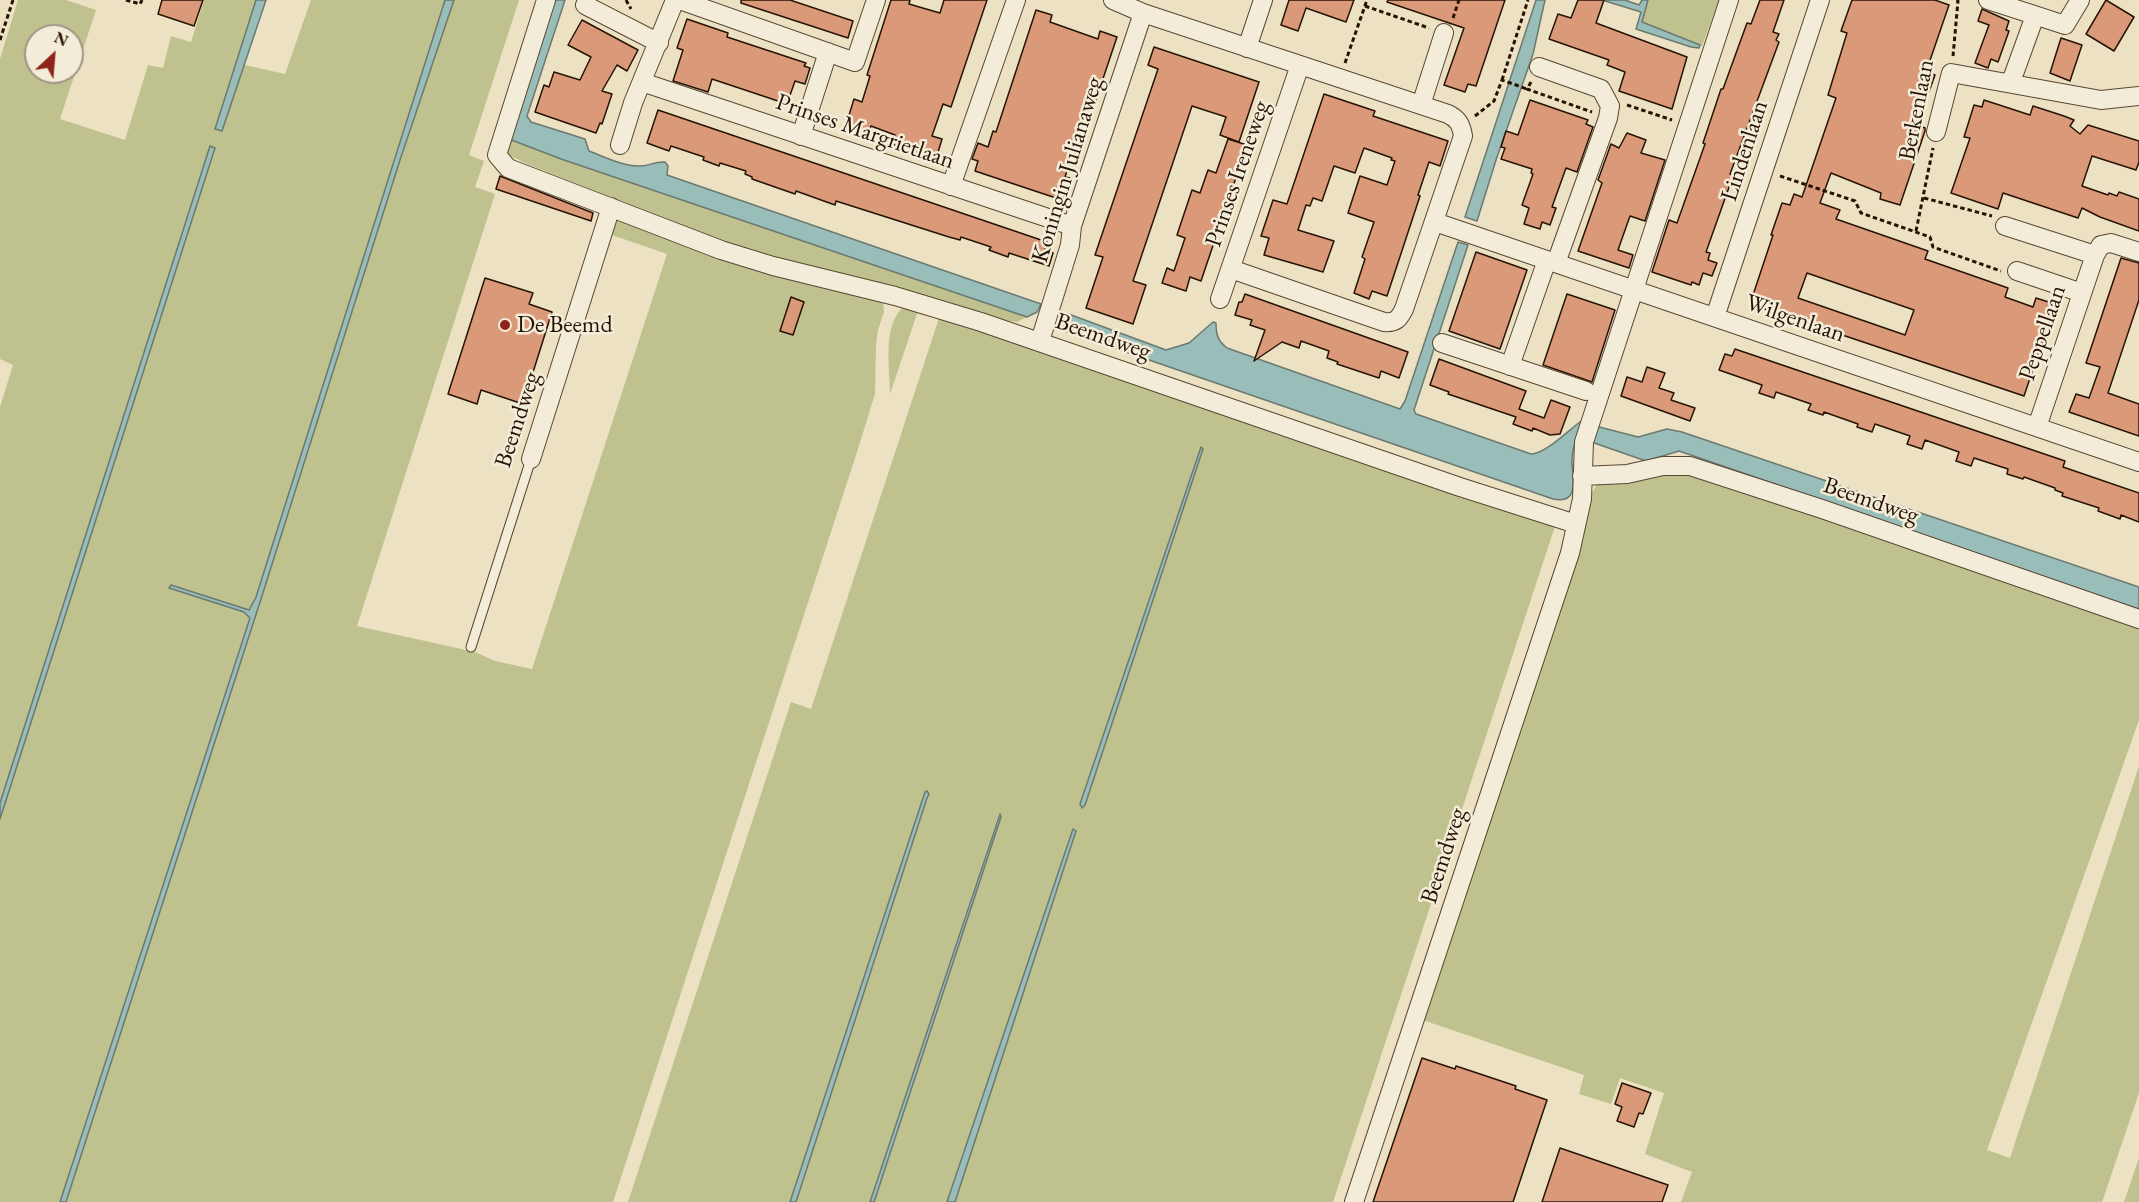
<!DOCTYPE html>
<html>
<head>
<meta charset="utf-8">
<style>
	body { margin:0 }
	#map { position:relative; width:2139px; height:1202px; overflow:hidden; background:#ece2c3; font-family:"EB Garamond",serif }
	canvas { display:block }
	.north { position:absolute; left:24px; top:24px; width:60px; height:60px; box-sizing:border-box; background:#f3ecd8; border:2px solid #a19583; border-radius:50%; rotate:26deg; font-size:16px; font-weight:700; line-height:24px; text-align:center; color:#261303 }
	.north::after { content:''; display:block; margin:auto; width:21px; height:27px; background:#8f2418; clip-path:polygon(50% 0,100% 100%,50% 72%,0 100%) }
</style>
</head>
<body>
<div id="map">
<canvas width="2139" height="1202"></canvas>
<div class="north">N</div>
</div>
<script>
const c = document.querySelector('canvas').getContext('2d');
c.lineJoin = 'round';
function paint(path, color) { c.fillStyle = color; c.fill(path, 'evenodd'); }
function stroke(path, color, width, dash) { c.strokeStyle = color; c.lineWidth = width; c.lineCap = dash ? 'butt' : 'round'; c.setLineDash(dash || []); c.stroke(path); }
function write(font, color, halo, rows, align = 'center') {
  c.font = font + ' "EB Garamond",serif'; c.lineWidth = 5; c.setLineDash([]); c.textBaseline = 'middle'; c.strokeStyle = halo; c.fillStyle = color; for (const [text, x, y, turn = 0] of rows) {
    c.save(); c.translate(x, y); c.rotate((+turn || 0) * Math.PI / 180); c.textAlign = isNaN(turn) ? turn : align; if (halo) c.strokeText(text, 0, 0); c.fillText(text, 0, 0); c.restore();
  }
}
const green = new Path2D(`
	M18,0H66L96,10L60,119L125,140L148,65L163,68L171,36L191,42L204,0H256L236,63L285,74L311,0H445L256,597L249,610L171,585L170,588L244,612L250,617L60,1202H0V819L215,148L210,146L0,803V407L13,365L0,359V59ZM36,36H72V72H36Z
	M454,0H519L469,155L484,161L475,187L495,194L357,626L475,652L495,661L532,669L667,254L609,234L616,217L883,301L884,312L878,330L876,345L875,394L857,452L613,1202H66L261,599L400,160Z
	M1648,0H1719L1702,46L1642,22Z
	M509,139L561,159L1027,317L1017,322L1004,321L946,301L774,261L719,242L660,216L527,164L509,155L507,150Z
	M907,304L919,308L890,394C890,366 881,322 907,304Z
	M940,315L1558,517L1333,1202H955L1076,831L1073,829L947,1202H874L1001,817L999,814L870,1202H796L927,798L928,793L927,791L790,1202H628L791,702L811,709ZM1201,447L1203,449L1085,805L1080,806Z
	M1675,465L2139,626V720L1987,1150L2010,1158L2139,766V1093L2102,1202H1681L1692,1172L1645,1154L1664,1093L1620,1078L1611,1104L1579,1094L1584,1075L1417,1018L1591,495L1597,484Z
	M2139,1158V1202H2124Z`);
const water = new Path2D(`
	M256,0H266L222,131L215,129Z
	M445,0H454L400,160L261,599L66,1202H60L250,618L244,612L169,588L171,585L249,610L256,597Z
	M555,0H565L527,116L531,122L585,139L589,151C605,157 624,167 641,166C651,166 654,161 665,162L668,166L667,175L1041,304L1037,312L1027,317L561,159L509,139Z
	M1536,0H1545L1533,54L1496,160L1477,221L1465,217Z
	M1602,0H1625L1639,5L1642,0H1648L1642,22L1700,45L1699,48L1691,47L1636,29L1641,12Z
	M210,146L215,148L0,819V803Z
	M1458,242L1468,245L1414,410L1416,414L1531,454C1545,454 1568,431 1580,422L1638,437L1667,429L1682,432L2139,587V609L1679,451L1646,461L1577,437C1574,445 1572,452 1572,461C1572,477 1581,505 1553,499L1056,328L1053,323L1055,309L1166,350L1189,343L1213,322L1216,323C1216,335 1218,341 1227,348L1400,409L1405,401Z
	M1201,447L1203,449L1085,805L1082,808L1080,804Z
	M927,791L929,794L927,798L796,1202H790L925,792Z
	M1000,814L1001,817L874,1202H870Z
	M1073,829L1076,831L955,1202H947Z`);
const building = new Path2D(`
	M162,0H203L194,26L158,14Z
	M741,0H790L853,21L848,38L741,3Z
	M891,0H910L909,4L940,13L944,0H987L951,107L943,104L932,136L942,139L936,159L892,144L895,135L871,126L867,136L845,128L854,99L862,102L870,76L867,75Z
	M1289,0H1354L1346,22L1306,8L1298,31L1281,25Z
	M1388,0H1505L1476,86L1468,84L1465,92L1444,85L1464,28L1387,2Z
	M1578,0H1604L1596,23L1687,57L1672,109L1619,91L1625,72L1607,65L1609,60L1549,39L1558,14L1571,18Z
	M1760,0H1784L1773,32L1779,34L1776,40L1779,42L1730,174L1733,176L1706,252L1710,253L1708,260L1717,263L1712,276L1703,273L1699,285L1692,282L1691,285L1652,272L1669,220L1677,223L1705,144L1703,143L1721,89H1723L1747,23L1751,24Z
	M1852,0H1935L1949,5L1926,72L1935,75L1917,125L1925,128V131L1900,205L1880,199L1881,193L1831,173L1820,203L1840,210L1836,219L1928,251L1925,259L2008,288L2005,297L2033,307L2036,298L2055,304L2024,396L1750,304L1773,235H1771L1782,203L1790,205L1794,194L1802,197L1836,98L1828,95L1847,33L1841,31ZM1807,273L1914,310L1905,335L1798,298Z
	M2106,0L2134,17L2114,51L2086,34Z
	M1982,9L2009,21L2006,30L2009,31L1998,62L1991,59L1988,68L1975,63L1989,25L1978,21Z
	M1036,10L1052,15L1050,22L1098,39L1100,31L1117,37L1079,150L1074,148L1065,177L1070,178L1062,200L975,171L978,161L972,159L978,143L988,147L993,131L996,132Z
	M687,19L728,33L727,37L806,63L804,66L810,68L805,84L795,81L787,104L712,79L708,92L673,81L683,50L677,48Z
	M582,20L638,50L627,71L617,65L602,91L612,94L602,124L600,123L596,133L535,112L544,85L549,87L554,72L580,80L591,57L568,45Z
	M2061,38L2082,45L2070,81L2050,73Z
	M1154,47L1259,82L1239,142L1220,135L1226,117L1192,106L1133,281L1146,285L1133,324L1086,308L1103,257L1095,255L1158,69L1148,65Z
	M1324,94L1375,111L1373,116L1448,141L1440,166L1429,162L1418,195L1420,196L1387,296L1372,291L1369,299L1354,293L1365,259L1362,257L1374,222L1348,213L1360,176L1387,185L1395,161L1391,160L1392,158L1364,148L1355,173L1334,166L1322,201L1313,198L1310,206L1306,205L1298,230L1334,241L1323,272L1264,255L1269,238L1261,236L1273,200L1287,204Z
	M1530,100L1588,120L1586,124L1593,127L1577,172L1566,168L1552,207L1556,208L1550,225L1542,222L1540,229L1524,224L1529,208L1522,205L1533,174L1531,173L1532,169L1501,159L1505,148L1501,147L1506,131L1518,135Z
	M1984,100L2030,115L2033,106L2064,116L2074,120L2070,126L2080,134L2088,125L2139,141V162L2136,170L2092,156L2082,186L2108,195L2109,193L2117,196L2119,192L2139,199V231L2100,217L2082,208L2078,218L2003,193L1998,209L1951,193L1970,138L1964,137L1974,105L1982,107Z
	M658,110L1047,242L1045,249L1053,253L1049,266L1009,253L1008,257L989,250L991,247L961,237L960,240L949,237L836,201L835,205L796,191L795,194L752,179V177L745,174L746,171L720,163L719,166L703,160L704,157L671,146L669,151L647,143Z
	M1627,133L1646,140L1641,153L1665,160L1645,221L1630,216L1618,250L1633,255L1629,268L1578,251L1602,183L1598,180L1611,144L1619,148Z
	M1228,139L1247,145L1201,281L1190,277L1186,291L1162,283L1167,268L1174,271L1185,238L1177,235L1192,190L1200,193L1208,170L1216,173Z
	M500,176L593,213L591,221L496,189Z
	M1476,252L1527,270L1500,349L1449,331Z
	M2121,258L2139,263V300L2108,393L2139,404V436L2069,412L2076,394L2089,398L2100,367L2086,363Z
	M485,278L533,293L529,304L552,312L523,404L481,390L477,404L448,394Z
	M1245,294L1408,352L1399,378L1381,371L1379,378L1337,364L1338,362L1327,358L1329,351L1301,341L1299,348L1282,342L1254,361L1265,330L1250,325L1252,320L1235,315L1239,302H1242Z
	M1567,294L1615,310L1592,382L1543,365Z
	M791,297L804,302L793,335L780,331Z
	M1735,349L2065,461L2063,467L2139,493V522L2121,515L2120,519L2098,511L2099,508L2062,496L2063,493L2055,490V488L2024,477L2023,479L2007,474L2008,469L1974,458L1971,466L1956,461L1959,452L1925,440L1922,449L1907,444L1910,436L1875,424L1872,432L1857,427L1858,424L1824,412L1823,415L1808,410L1811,404L1776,392L1774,398L1759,393L1762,385L1719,370L1725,354L1732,356Z
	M1439,359L1526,391L1519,409L1544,418L1551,400L1570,407L1560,434L1550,435L1533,428L1532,431L1513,424L1516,417L1448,394L1449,392L1430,385Z
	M1647,367L1665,373L1659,388L1674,393L1671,400L1695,408L1690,421L1621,396L1627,377L1642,382Z
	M1422,1058L1455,1069L1456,1066L1516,1086L1515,1089L1547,1100L1513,1202H1373Z
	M1622,1083L1651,1093L1643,1114L1639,1113L1634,1127L1617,1121L1622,1107L1615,1104Z
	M1560,1148L1668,1185L1662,1202H1542Z`);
const path = new Path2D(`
	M126,0L140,4L142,0
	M626,0L631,9
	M1365,6L1429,28
	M1453,18L1459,0
	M0,40L13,0
	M1953,56L1958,1L1955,0
	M1345,63L1367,0
	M1502,80L1528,0
	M1531,82L1527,89L1592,112
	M1627,105L1672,120
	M1475,116L1494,101L1502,80L1527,89
	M1780,176L1855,201L1861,213L1930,237L1933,247L2001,271
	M1924,198L1992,216
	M1916,231L1933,148`);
const lane = new Path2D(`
	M471,647L531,459`);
const street = new Path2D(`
	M546,0L497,155L508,168L721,250L773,266L895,296L981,322L1460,487L1576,524
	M680,0L855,62L876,0
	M1113,0L1143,13L1448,114C1458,119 1461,124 1463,136L1404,309C1399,319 1396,323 1384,322L1231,269
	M1988,0L2065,25L2080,0
	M585,5L659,43
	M1247,48L1263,0
	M1539,67L1601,89L1610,106L1608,118L1556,263
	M642,82L1072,226
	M2011,82L2032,24
	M1421,105L1444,33
	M1936,132L1951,73L2101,100L2139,96
	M801,136L828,52
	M620,145L633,103L675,0
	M951,186L1016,0
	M1435,222L2139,462
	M2005,226L2095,255L2101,245L2111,243L2139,252
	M2017,271L2082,293
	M1220,299L1300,65
	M1715,317L1820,0
	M1040,341L1070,245L1072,226L1143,13
	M1442,343L1586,391
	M1510,366L1547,260
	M2037,427L2095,255
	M531,459L611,207
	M1582,476L1627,474L1663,466H1690L1822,509L2139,619
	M1354,1202L1570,553L1582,499L1584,442L1729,0`);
const markers = [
	[505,325,6,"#8f2418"]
];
const streetNames = [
	["Berkenlaan",1917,110,-79],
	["Prinses Margrietlaan",865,132,19],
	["Lindenlaan",1745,151,-72],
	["Koningin Julianaweg",1068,170,-73],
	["Prinses Ireneweg",1238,174,-71],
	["Wilgenlaan",1795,319,19],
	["Peppellaan",2043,333,-71],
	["Beemdweg",1103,337,19],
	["Beemdweg",518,420,-72],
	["Beemdweg",1871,501,19],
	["Beemdweg",1444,856,-72]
];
const poiNames = [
	["De Beemd",517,325]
];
paint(green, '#bfc18f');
paint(water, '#99bdb9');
stroke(water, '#6b7970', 1.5);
paint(building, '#da9a79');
stroke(building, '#261303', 1.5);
stroke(lane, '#584733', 11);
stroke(street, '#584733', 20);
stroke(path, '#261303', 3, [4.5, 3]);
stroke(lane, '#f3ecd8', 9);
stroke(street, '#f3ecd8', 18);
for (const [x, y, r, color] of markers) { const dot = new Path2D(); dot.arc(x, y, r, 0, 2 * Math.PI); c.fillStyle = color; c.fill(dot); stroke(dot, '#f3ecd8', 2); }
write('24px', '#261303', '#f3ecd8', streetNames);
write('24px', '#261303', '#f3ecd8', poiNames, 'left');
</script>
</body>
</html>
